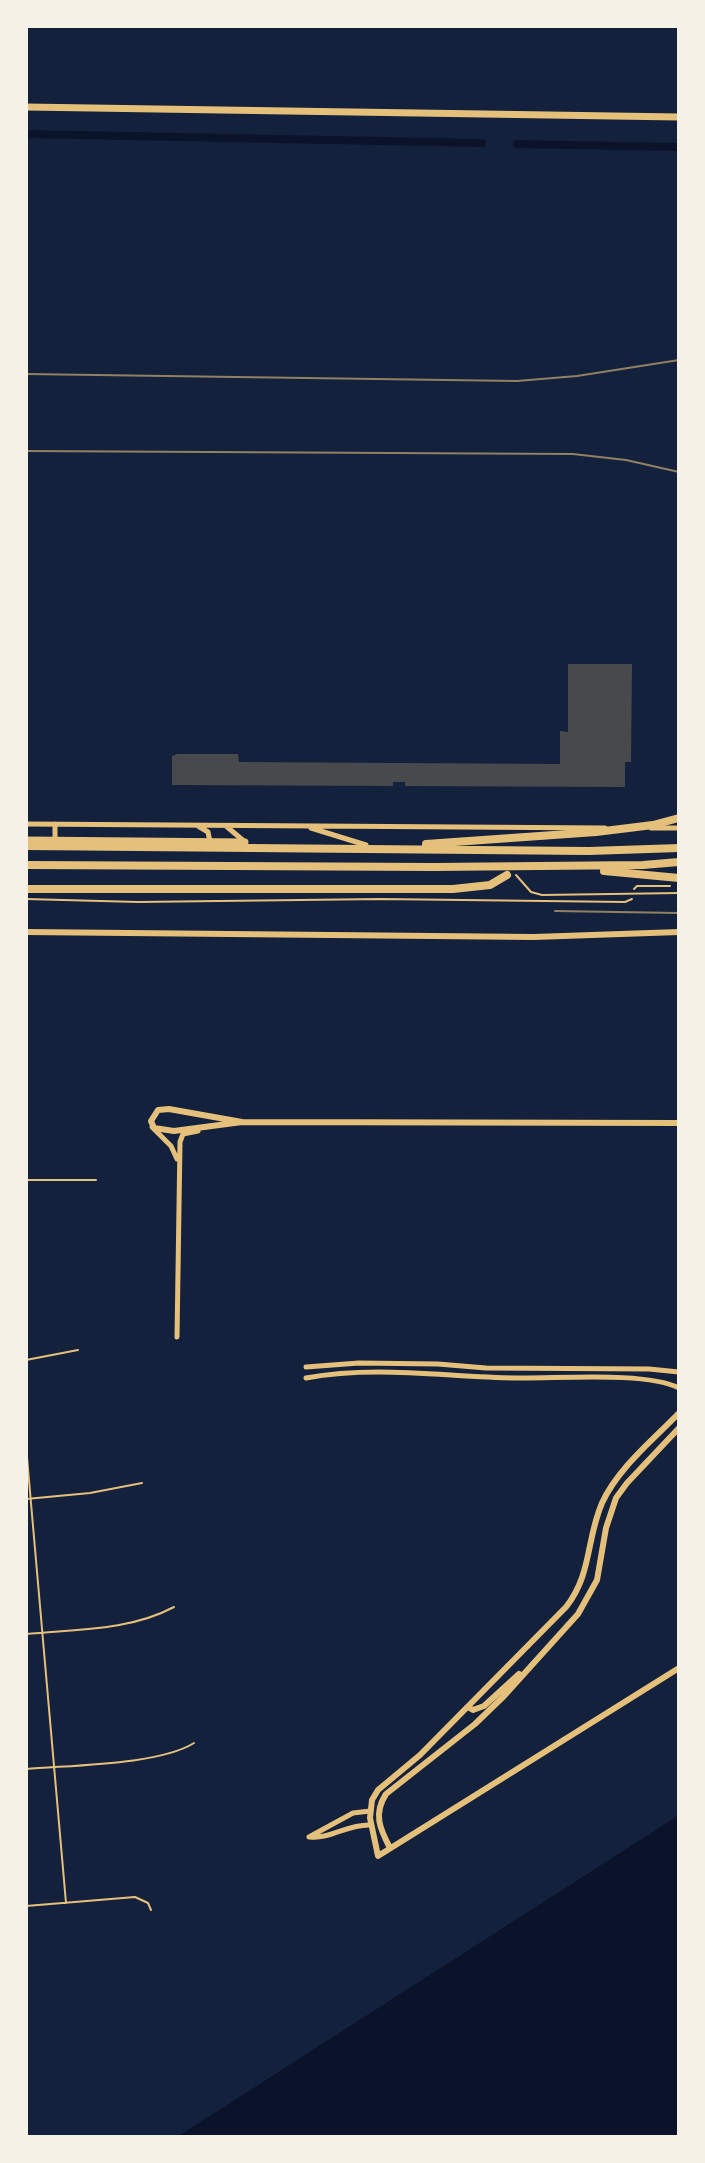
<!DOCTYPE html>
<html>
<head>
<meta charset="utf-8">
<style>
	body { margin:0 }
	#map { position:relative; width:705px; height:2163px; overflow:hidden; background:#14213d; font-family:Quicksand,sans-serif }
	canvas { display:block }
	.frame { position:absolute; inset:0; border:28px solid #f6f1e7; pointer-events:none }
</style>
</head>
<body>
<div id="map">
<canvas width="705" height="2163"></canvas>
<div class="frame"></div>
</div>
<script>
const c = document.querySelector('canvas').getContext('2d');
c.lineJoin = 'round';
function paint(path, color) { c.fillStyle = color; c.fill(path, 'evenodd'); }
function stroke(path, color, width, dash) { c.strokeStyle = color; c.lineWidth = width; c.lineCap = dash ? 'butt' : 'round'; c.setLineDash(dash || []); c.stroke(path); }
const water = new Path2D(`
	M679,1815V2137H177Z`);
const canal = new Path2D(`
	M26,134L482,143
	M517,144L679,147`);
const building = new Path2D(`
	M568,664H632L631,762H625V787L405,786V782H393V786L172,785V756L177,754H238L239,762L560,764V731L568,732Z`);
const path = new Path2D(`
	M634,889L637,886H670
	M26,899L138,902L381,899L625,902L632,899`);
const service = new Path2D(`
	M516,875L531,892L542,895L679,893
	M26,1180H96
	M26,1360L78,1350
	M26,1446L66,1903
	M26,1499L90,1493L142,1483
	M26,1634C76,1629 129,1631 174,1607
	M26,1769C70,1765 159,1765 194,1743
	M26,1906L135,1897L148,1903L151,1910`);
const minor = new Path2D(`
	M26,824L605,828
	M198,826L208,832L210,842
	M226,826L245,842
	M311,828L366,845
	M651,828H679
	M55,841V824
	M152,1127L171,1146L177,1159
	M177,1337L180,1142L183,1134L198,1131
	M306,1367L359,1363L438,1364L486,1368L649,1369L679,1372
	M306,1378C376,1365 445,1377 515,1378C556,1379 645,1371 679,1388
	M309,1837L353,1813L370,1811
	M310,1837C331,1839 348,1824 370,1825`);
const tertiary = new Path2D(`
	M26,932L534,937L679,932
	M242,1122L169,1109L158,1110L151,1121L154,1128L174,1131L242,1122L679,1123
	M679,1413C653,1440 618,1468 602,1503C586,1540 592,1574 566,1607L420,1755L378,1790L372,1800L370,1818L378,1856L679,1668
	M468,1707L473,1710L484,1706L519,1674
	M390,1848C380,1829 373,1814 386,1794L475,1724L504,1696L578,1614L597,1580L606,1528L616,1498L627,1483L679,1428`);
const primary = new Path2D(`
	M26,107L679,117
	M26,840L245,842`);
const motorway = new Path2D(`
	M426,844L596,832L653,825L679,818
	M26,846L589,851L679,848
	M26,865L434,867L643,865L679,862
	M604,871L679,878
	M26,889H453L490,885L507,875`);
const rail = new Path2D(`
	M26,374L517,381L577,376L679,360
	M26,451L573,454L626,460L679,472
	M555,911L679,913`);
paint(water, '#0b132b');
stroke(canal, '#0b132b', 8);
paint(building, '#48494c');
stroke(path, '#e5c07b', 2);
stroke(service, '#e5c07b', 2);
stroke(minor, '#e5c07b', 5);
stroke(tertiary, '#e5c07b', 6);
stroke(primary, '#e5c07b', 7);
stroke(motorway, '#e5c07b', 8);
stroke(rail, '#918062', 2);
</script>
</body>
</html>
